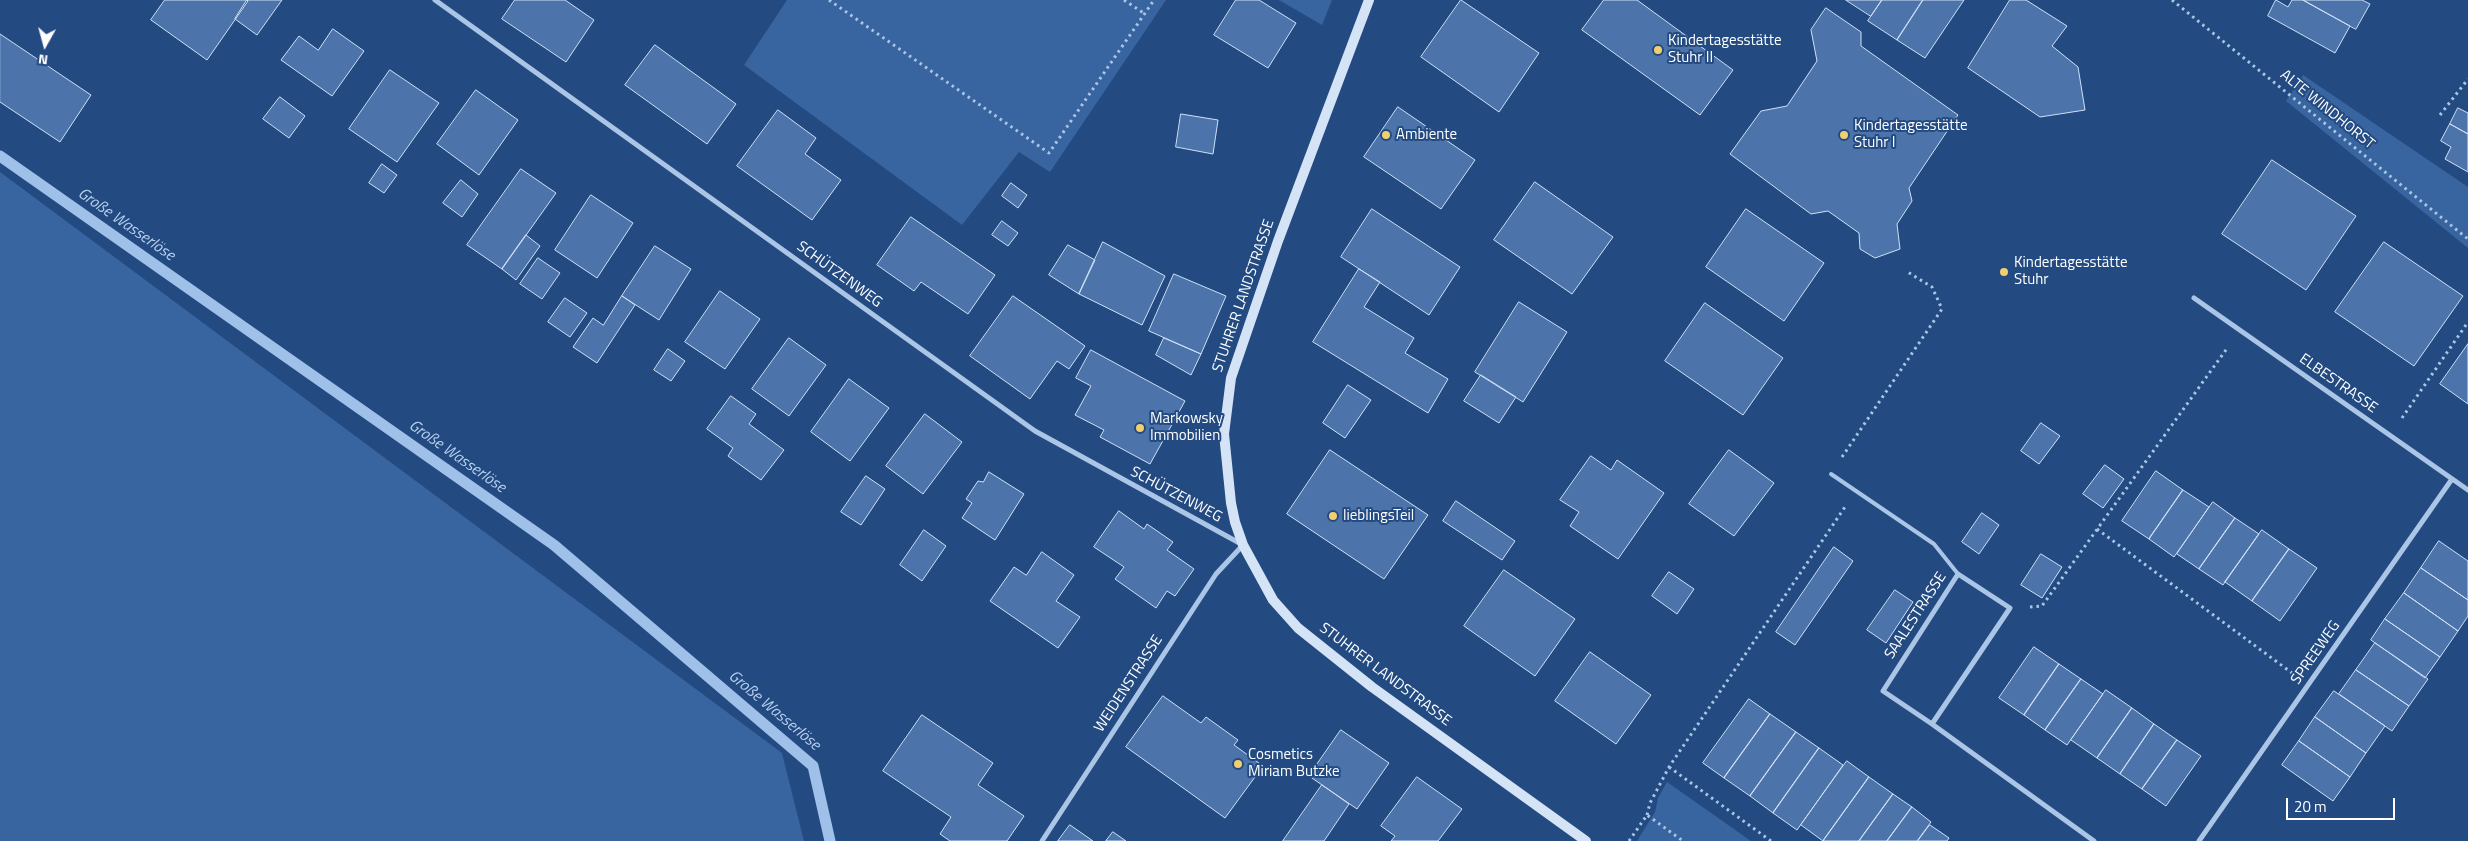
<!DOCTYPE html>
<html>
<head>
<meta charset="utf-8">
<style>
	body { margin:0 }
	#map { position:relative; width:2468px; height:841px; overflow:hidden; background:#234b82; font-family:"Titillium Web",sans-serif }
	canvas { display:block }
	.north { position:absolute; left:20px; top:20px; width:50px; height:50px; -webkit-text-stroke:4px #234b82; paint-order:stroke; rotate:187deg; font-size:14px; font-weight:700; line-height:20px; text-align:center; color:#fff }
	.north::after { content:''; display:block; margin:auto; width:18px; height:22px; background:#fff; clip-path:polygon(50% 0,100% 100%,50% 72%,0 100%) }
	.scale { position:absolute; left:2286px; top:798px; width:109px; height:22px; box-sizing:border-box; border:2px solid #fff; border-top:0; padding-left:6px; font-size:15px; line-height:18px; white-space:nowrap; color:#fff; -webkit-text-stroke:4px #234b82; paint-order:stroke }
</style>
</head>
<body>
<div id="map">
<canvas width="2468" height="841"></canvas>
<div class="north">N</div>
<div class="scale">20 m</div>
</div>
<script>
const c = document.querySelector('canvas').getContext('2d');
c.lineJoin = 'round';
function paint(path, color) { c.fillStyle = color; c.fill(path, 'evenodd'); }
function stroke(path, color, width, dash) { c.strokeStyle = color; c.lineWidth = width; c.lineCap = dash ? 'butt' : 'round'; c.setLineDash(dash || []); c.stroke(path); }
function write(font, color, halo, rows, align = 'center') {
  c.font = font + ' "Titillium Web",sans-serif'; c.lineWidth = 4; c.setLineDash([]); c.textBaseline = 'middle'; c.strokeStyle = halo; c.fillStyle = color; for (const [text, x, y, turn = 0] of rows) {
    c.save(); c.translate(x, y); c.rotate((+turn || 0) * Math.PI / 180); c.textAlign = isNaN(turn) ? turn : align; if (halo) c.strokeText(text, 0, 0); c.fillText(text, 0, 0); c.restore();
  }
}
const green = new Path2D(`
	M787,0H1166L1050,172L1019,152L962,225L744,65Z
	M1279,0H1332L1322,25Z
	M2303,75L2468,187V248L2286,101Z
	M0,172L782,753L804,841H0Z
	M1667,782L1751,841H1637L1655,812L1658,798Z`);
const stream = new Path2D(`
	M0,156L554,545L813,766L830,841`);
const building = new Path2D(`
	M165,0H247L248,1L207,60L151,20Z
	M247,0H282L257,35L235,19Z
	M515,0H565L594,20L566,62L502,19Z
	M1236,0H1259L1296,23L1268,68L1214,35Z
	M1461,0L1539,53L1499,112L1421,57Z
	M1604,0H1637L1733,70L1700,115L1582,30Z
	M1846,0H1882L1871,16Z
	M1882,0H1923L1897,40L1868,21Z
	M1923,0H1964L1925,58L1897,40Z
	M2010,0H2026L2067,26L2052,46L2078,67L2085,110L2040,117L1968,68Z
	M2276,0L2288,7L2292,0H2303L2350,26L2335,53L2268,16Z
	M2303,0H2362L2370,4L2356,29Z
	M1826,8L1861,32V46L1958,115L1909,188L1912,201L1897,224L1900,249L1875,258L1860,249L1859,233L1828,211L1811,214L1730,154L1761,111L1787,106L1817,61L1811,30Z
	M333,29L364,51L332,96L281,60L299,36L318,50Z
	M0,34L91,95L60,142L0,102Z
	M655,45L736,104L707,144L625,85Z
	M390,70L439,103L397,162L349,129Z
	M476,90L518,120L479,175L437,144Z
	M280,97L305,116L289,138L263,119Z
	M1398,107L1475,160L1441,209L1364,157Z
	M2458,108L2468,113V134L2450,124Z
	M778,110L816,138L805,154L841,180L812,220L737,166Z
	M1181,114L1218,120L1213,154L1176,147Z
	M2450,124L2468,134V172L2445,159L2451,147L2441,141Z
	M2272,160L2356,216L2306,290L2222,234Z
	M382,164L397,175L384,193L369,183Z
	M521,169L556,193L502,269L467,245Z
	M461,180L478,194L462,217L443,203Z
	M1535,182L1613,237L1572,294L1494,240Z
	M1011,183L1027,195L1018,208L1002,196Z
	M591,195L633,223L597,278L555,250Z
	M1372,209L1460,267L1429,315L1341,257Z
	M1746,209L1824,263L1784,321L1706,267Z
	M911,217L995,275L968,314L921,282L914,291L877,265Z
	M1002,221L1018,233L1008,246L992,235Z
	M526,235L540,246L516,280L502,269Z
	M1103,242L1165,276L1142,325L1079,294Z
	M2384,242L2463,296L2414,366L2335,312Z
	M1068,245L1095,260L1079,294L1049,275Z
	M655,246L691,269L659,320L622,296Z
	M538,258L560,273L542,299L520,284Z
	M1359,269L1380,282L1364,307L1414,338L1405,353L1448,379L1428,413L1313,342Z
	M1174,274L1226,296L1201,354L1149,331Z
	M720,291L760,319L725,369L685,342Z
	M622,296L635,305L597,363L573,347L593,318L603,325Z
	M1013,296L1085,346L1069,369L1057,361L1030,399L970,356Z
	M565,298L587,313L570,337L548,322Z
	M1519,302L1567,332L1523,402L1475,372Z
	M1705,303L1783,358L1743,415L1665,361Z
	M789,338L826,365L789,416L752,389Z
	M1164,338L1201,354L1191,375L1156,355Z
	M2468,344V404L2440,384Z
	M668,349L685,361L671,381L654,370Z
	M1091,350L1185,401L1150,464L1100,437L1104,430L1075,415L1091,386L1076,378Z
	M1481,375L1516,397L1499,423L1464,401Z
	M849,379L889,408L850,461L811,432Z
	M1348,385L1371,400L1345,438L1323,423Z
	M731,396L756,414L749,424L784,450L761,480L728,456L733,448L707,429Z
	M925,414L962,442L923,494L886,466Z
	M2041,423L2060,436L2039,464L2021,451Z
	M1330,450L1428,515L1384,579L1287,514Z
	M1729,450L1774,483L1734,536L1689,504Z
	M1591,456L1611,470L1617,460L1664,493L1618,559L1570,526L1579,512L1560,500Z
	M2105,465L2124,479L2103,508L2083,494Z
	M2156,471L2183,490L2149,539L2122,521Z
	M989,472L1024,494L995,540L962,518L972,503L966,499L978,481L983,482Z
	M866,476L885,489L861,525L841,512Z
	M2183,490L2209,507L2174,557L2149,539Z
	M1456,501L1515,541L1502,560L1443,521Z
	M2213,502L2235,518L2199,569L2177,554Z
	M1119,511L1144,529L1147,524L1173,542L1167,550L1194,569L1175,596L1167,591L1156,608L1115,579L1124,567L1094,547Z
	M1982,513L1999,525L1979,554L1962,542Z
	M2235,518L2259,534L2223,585L2199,569Z
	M924,530L946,546L922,581L900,565Z
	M2262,530L2289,549L2252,601L2225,582Z
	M2439,541L2468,561V600L2421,568Z
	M1834,547L1853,561L1795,645L1776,632Z
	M2289,549L2317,568L2280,621L2252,601Z
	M1042,552L1074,575L1056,601L1080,617L1058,648L990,601L1014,567L1026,575Z
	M2041,554L2062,567L2042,598L2021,585Z
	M2421,568L2468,600V616L2458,631L2404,593Z
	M1504,570L1575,619L1535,676L1464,626Z
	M1669,572L1694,589L1677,614L1652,596Z
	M1895,590L1913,602L1886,643L1867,630Z
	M2404,593L2458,631L2440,657L2385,619Z
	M2385,619L2440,657L2425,678L2371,640Z
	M2375,643L2428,679L2409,706L2356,670Z
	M2034,647L2059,664L2024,715L1999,698Z
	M1590,652L1651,695L1616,744L1555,701Z
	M2059,664L2081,679L2045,730L2024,715Z
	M2356,670L2409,706L2392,731L2339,694Z
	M2081,679L2103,694L2067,745L2045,730Z
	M2106,690L2132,708L2097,758L2071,740Z
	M2334,691L2385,726L2366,753L2315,717Z
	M1163,696L1201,723L1206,717L1238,740L1234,745L1263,766L1225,818L1126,747Z
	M1749,699L1770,714L1724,778L1703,763Z
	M2132,708L2154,724L2120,774L2097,758Z
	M1770,714L1796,732L1750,796L1724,778Z
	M922,715L993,763L978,785L1024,816L1007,841H950L940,834L951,817L883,771Z
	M2315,717L2366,753L2350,777L2299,741Z
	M2154,724L2177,740L2142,789L2120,774Z
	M1341,730L1389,763L1357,809L1309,776Z
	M1796,732L1819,748L1773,813L1750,796Z
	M2177,740L2201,756L2166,806L2142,789Z
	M2299,741L2350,777L2333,801L2282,765Z
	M1819,748L1843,765L1797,830L1773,813Z
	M1847,761L1869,777L1823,841L1801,825Z
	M1417,777L1462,809L1438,841H1391L1395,836L1381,826Z
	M1869,777L1893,794L1859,841H1823Z
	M1322,785L1349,804L1324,841H1283Z
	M1893,794L1912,807L1887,841H1859Z
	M1912,807L1931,822L1917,841H1887Z
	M1070,825L1093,841H1058Z
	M1930,825L1949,838L1947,841H1918Z
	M1113,832L1126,841H1106Z`);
const path = new Path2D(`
	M829,0L1049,153L1154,0
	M1124,0L1145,14
	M2172,0L2468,239
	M2440,115L2468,79
	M2402,418L2468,322
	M1842,457L1942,309L1932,287L1906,271
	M2097,529L2292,673
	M2030,607L2042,606L2228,347
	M1669,767L1771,841
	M1647,815L1650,803L1669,767L1845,507
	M1629,841L1647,815L1683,841`);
const service = new Path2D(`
	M1831,474L1934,544L1958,574`);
const minor = new Path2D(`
	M435,0L1035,431L1243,545L1216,574L1042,841
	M2194,298L2468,490
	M1958,574L2010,608L1932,724L1883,691Z
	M1932,724L2094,841
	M2199,841L2452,479`);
const secondary = new Path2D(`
	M1369,0L1278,241L1231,378L1224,434L1231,503L1235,522L1243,545L1273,600L1298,628L1372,687L1586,841`);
const markers = [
	[1658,50,5,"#f2cf6e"],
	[1386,135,5,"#f2cf6e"],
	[1844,135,5,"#f2cf6e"],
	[2004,272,5,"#f2cf6e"],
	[1140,428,5,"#f2cf6e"],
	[1333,516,5,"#f2cf6e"],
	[1238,764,5,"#f2cf6e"]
];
const poiNames = [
	["Kindertagesstätte",1668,41],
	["Stuhr II",1668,58],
	["Kindertagesstätte",1854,126],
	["Stuhr I",1854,143],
	["Ambiente",1396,135],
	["Kindertagesstätte",2014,263],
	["Stuhr",2014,280],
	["Markowsky",1150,419],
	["Immobilien",1150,436],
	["lieblingsTeil",1343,516],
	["Cosmetics",1248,755],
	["Miriam Butzke",1248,772]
];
const streetNames = [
	["ALTE WINDHORST",2327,110,39],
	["SCHÜTZENWEG",839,275,36],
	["STUHRER LANDSTRASSE",1244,296,-71],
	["ELBESTRASSE",2338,384,35],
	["SCHÜTZENWEG",1176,495,28],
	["SAALESTRASSE",1916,616,-57],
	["SPREEWEG",2316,653,-55],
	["STUHRER LANDSTRASSE",1385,675,37],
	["WEIDENSTRASSE",1129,684,-57]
];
const waterNames = [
	["Große Wasserlöse",126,225,35],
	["Große Wasserlöse",457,457,35],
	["Große Wasserlöse",774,711,40]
];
paint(green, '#3864a0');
stroke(stream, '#9fc0e8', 11);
paint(building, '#4c74ab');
stroke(building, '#cfe0f6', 1);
stroke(path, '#abc5e7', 3, [2.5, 4]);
stroke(service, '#abc5e7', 4);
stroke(minor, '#abc5e7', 5);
stroke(secondary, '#d5e3f6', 10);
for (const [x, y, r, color] of markers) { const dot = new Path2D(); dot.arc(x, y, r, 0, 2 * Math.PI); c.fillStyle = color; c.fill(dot); stroke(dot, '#234b82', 2); }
write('15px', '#fff', '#234b82', poiNames, 'left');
write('15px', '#fff', '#234b82', streetNames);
write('italic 16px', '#b7cfef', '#234b82', waterNames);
</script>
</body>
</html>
